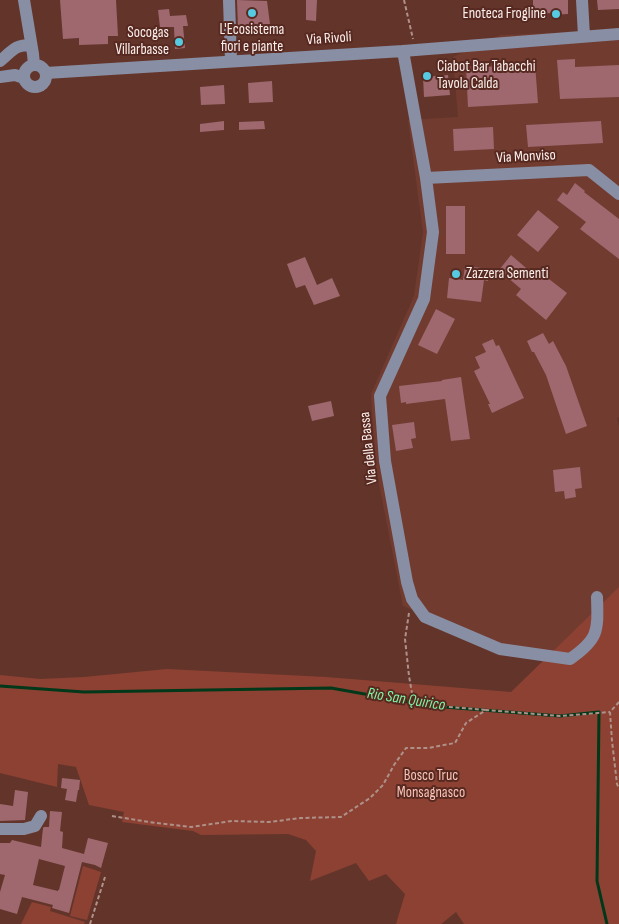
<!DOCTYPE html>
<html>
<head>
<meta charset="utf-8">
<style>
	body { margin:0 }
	canvas { display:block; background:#63342a }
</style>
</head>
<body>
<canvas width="619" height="924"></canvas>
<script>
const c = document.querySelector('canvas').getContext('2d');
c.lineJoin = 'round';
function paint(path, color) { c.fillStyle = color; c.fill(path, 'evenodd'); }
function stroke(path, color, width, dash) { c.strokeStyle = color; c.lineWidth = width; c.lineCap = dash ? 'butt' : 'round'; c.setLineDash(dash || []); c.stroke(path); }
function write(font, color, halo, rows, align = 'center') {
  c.font = font + ' "Sofia Sans Condensed",sans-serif'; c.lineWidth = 4; c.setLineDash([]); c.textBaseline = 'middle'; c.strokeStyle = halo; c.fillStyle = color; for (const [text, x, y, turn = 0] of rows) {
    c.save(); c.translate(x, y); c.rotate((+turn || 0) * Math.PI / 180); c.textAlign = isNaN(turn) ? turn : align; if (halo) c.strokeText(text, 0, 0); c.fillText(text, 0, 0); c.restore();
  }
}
const built = new Path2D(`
	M579,32L619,39V417L617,418L619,427V617L590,659L489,643L403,606L375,463L371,394L414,296L423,232L408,120L458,117L453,57L501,35Z`);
const green = new Path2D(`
	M619,587V924H464L456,912L441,924H396L405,894L386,874L369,881L356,863L310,881L316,851L306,840L288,834L201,835L193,831L122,822L124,812L89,805L76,767L58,764L57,787L0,773V675L40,679L84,677L167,669L326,677L511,692Z
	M83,866L101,872L87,920L70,916Z
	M32,902L51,907L50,911L85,922L84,924H21Z`);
const stream = new Path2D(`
	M0,686L84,692L331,688L426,705L444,707L560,716L599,712L597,881L607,924`);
const building = new Path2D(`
	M60,0H116L118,36H108V44L79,45V38L63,39Z
	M237,0L267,1L270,24L238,27Z
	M306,0H317L316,21L306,20Z
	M533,0H568V14L550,15V13L542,14V12L533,13Z
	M597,0H619V9L598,10Z
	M169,9L170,16L186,15L188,26H183L185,48L175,49L174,27H160L158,10Z
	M575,59V67L619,65V97L560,99L557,60Z
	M535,64L538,103L468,107L466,68Z
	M448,75L450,95L424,97L423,77Z
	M272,81L273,102L249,103L248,83Z
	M224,85L225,104L201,105L200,87Z
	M224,121V130L200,132V124Z
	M264,121L265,129L239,130V122Z
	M601,121L603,143L528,147L526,125Z
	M493,127L494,149L454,151L453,129Z
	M575,183L585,191L584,192L619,219V259L580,229L586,222L557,200L563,192L567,195Z
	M446,206H465V254H446Z
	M538,210L559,227L538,252L517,235Z
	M511,255L533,274L536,269L567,293L546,320L516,295L521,289L499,270Z
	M305,257L317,285L332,278L340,296L314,305L305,285L296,288L287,264Z
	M465,266L490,269L488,281L484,280L481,302L447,298L449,278L463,280Z
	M436,309L455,319L437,354L418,345Z
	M543,333L549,344L553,341L566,366L587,426L566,434L546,375L534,352H532L527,341Z
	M493,339L496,346L499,345L524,398L492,413L488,404H490L474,371L480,368L475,357L486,352L482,344Z
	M461,377L470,439L451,441L445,399L406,404V402L401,403L399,386L442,381V380Z
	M331,401L334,416L312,421L308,406Z
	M414,422L416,438L411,439L413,448L396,451L392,425Z
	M580,467L582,488L575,489L576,497L565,499L564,491L555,492L553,470Z
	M62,778L80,780L79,790H78L76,802L65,800L67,789L61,788Z
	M15,790L28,792L25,820L0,821V804L13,806Z
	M50,811L62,812L60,831L63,832L62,848L84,854L88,838L108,843L101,868L95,865L82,862L69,913L52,908L53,905L22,897L17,914L0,909V892L5,875L0,874V843H10L12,840L41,847L43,828L44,827H49ZM39,859L65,866L59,890H58V891L33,885Z`);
const path = new Path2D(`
	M404,0L413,39
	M27,89L29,90H44L49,83
	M409,613L405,639L409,676L412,693L416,701L426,705L486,710
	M619,702L610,712L612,741L617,784L619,789
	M112,816L149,822L191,827L232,821L269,822L301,818L341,817L370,798L383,785L394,765L406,748H428L455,743L466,723L486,710L560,716L610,712
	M90,924L105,877`);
const minor = new Path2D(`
	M24,0L33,54L34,65
	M229,0L231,61
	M582,0L584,36
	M403,51L426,178L433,232L424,299L380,396L385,461L407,582L412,599L425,617L500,649L570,659C599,639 598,631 597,597
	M0,61C13,51 13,45 31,45
	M24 76a11 11 0 1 1 22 0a11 11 0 1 1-22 0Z
	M46,73L403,51L619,34
	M0,77L15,75L24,78
	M426,178L589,170L619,194
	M0,829H24L35,826L41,816`);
const markers = [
	[252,13,5,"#55cae0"],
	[556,14,5,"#55cae0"],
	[179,42,5,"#55cae0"],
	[427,76,5,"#55cae0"],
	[456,274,5,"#55cae0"]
];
const poiNames = [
	["Enoteca Frogline",546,14],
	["L'Ecosistema",252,30,"center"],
	["fiori e piante",252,47,"center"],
	["Socogas",169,33],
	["Villarbasse",169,50],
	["Ciabot Bar Tabacchi",437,67,"left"],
	["Tavola Calda",437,84,"left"],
	["Zazzera Sementi",466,274,"left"]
];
const streetNames = [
	["Via Rivoli",329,39,-4],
	["Via Monviso",526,157,-3],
	["Via della Bassa",369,448,-96]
];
const parkNames = [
	["Bosco Truc",431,776],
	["Monsagnasco",431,793]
];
const waterNames = [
	["Rio San Quirico",406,700,9]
];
paint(built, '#713b30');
paint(green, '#8c4133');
stroke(stream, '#003819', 3);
paint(building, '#9e686e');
stroke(path, '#af918a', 2, [4, 2.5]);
stroke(minor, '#888ea3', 12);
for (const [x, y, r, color] of markers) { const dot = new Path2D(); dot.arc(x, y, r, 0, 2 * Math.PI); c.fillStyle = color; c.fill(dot); stroke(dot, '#572920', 2); }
write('15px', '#fcf0ed', '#572920', poiNames, 'right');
write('15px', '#fcf0ed', '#572920', streetNames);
write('15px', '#fac5b9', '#572920', parkNames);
write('italic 16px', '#7cf6a4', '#572920', waterNames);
</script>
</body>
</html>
